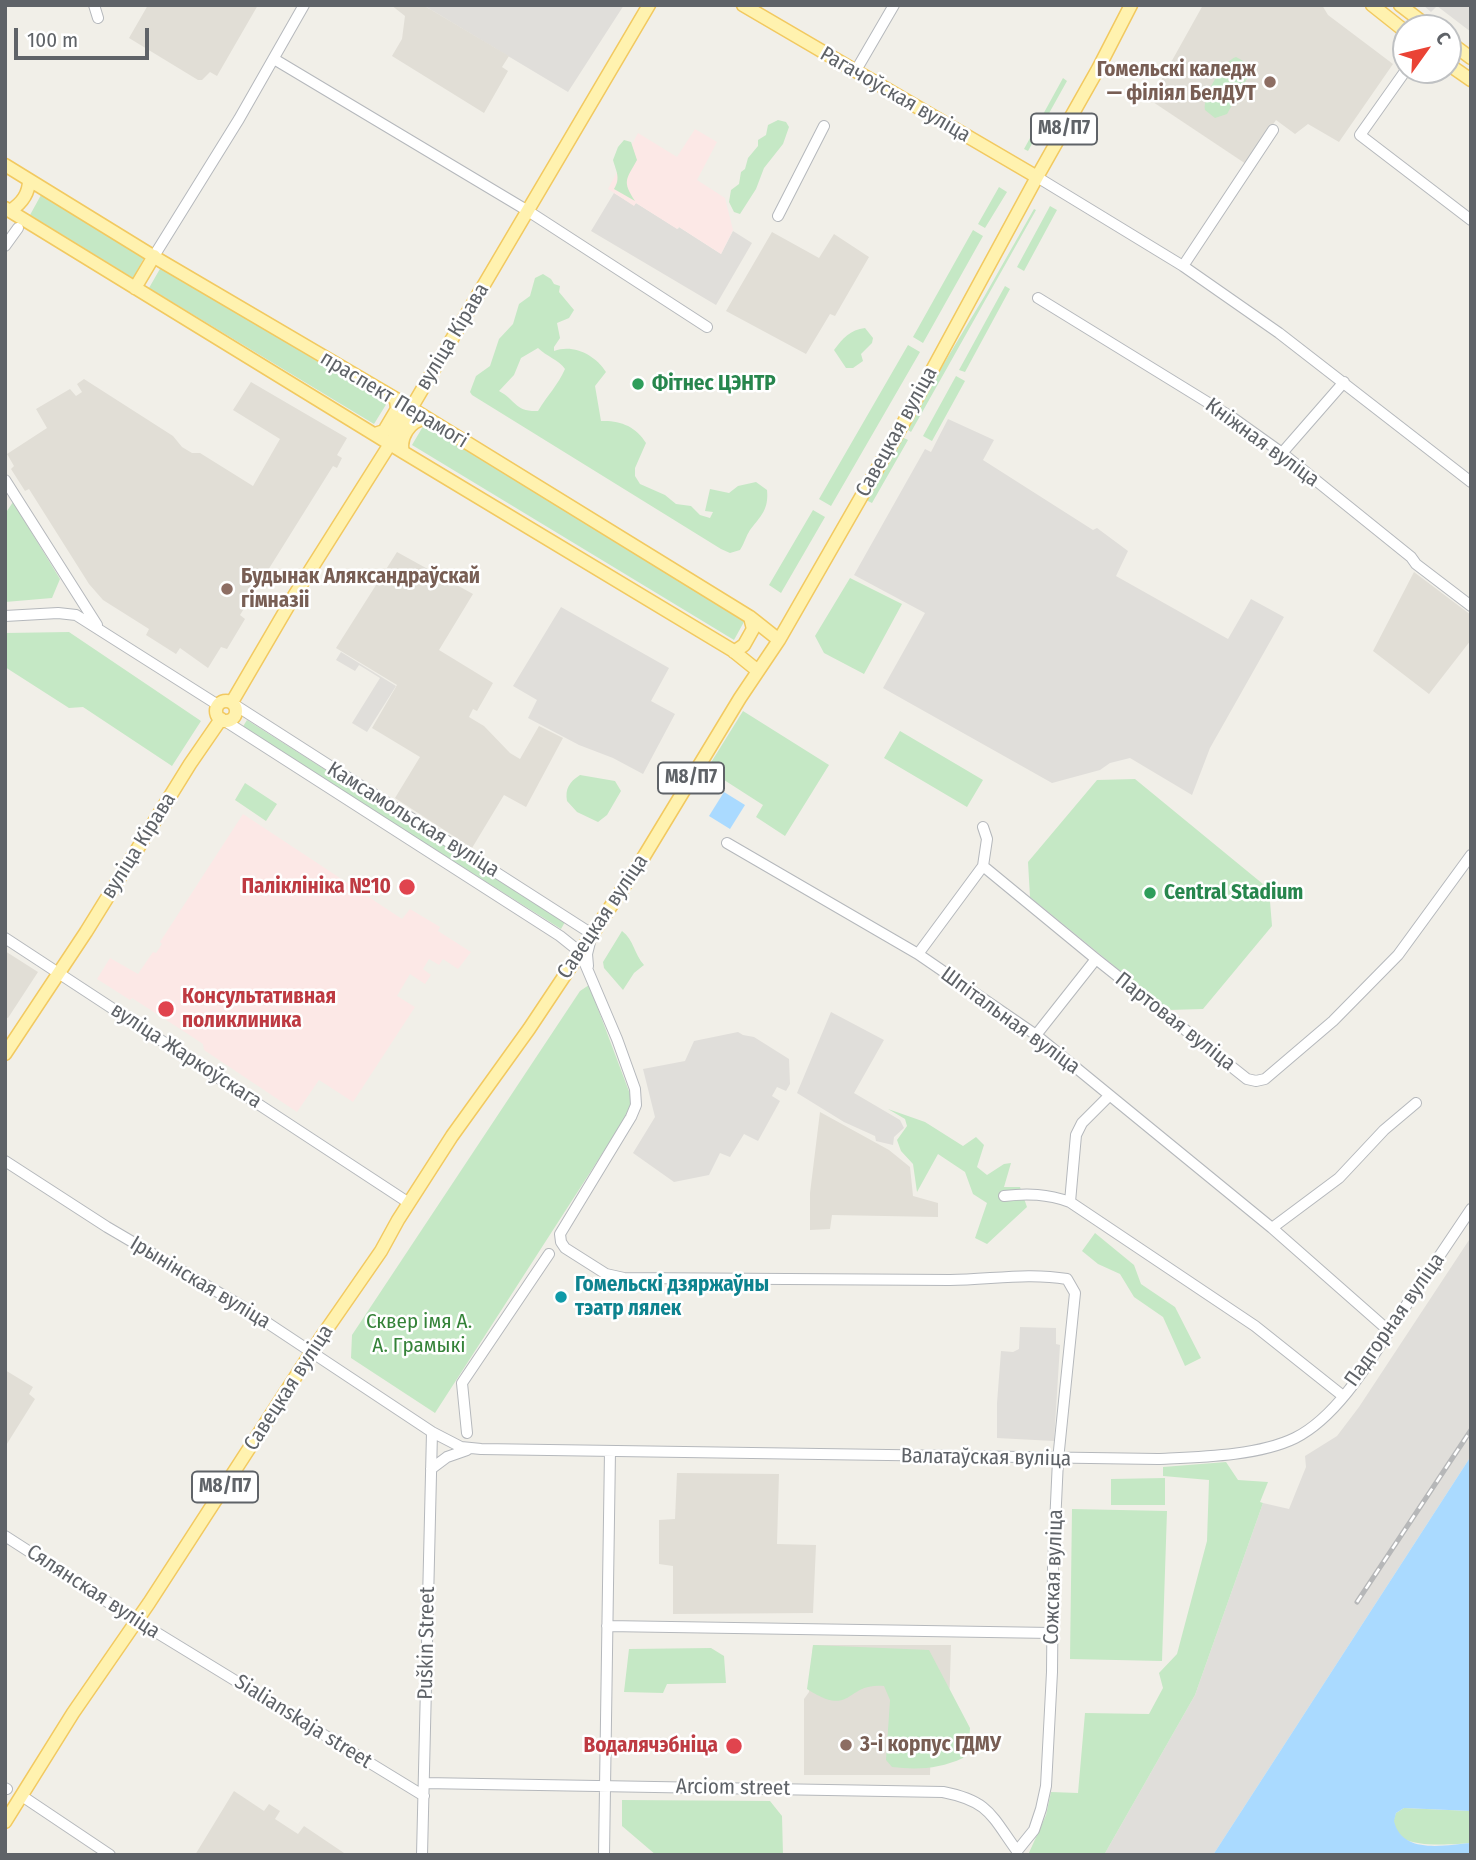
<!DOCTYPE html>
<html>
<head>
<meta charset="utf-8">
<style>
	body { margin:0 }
	#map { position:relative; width:1476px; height:1860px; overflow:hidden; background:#f1efe8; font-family:"Fira Sans Condensed",sans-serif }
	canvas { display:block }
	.frame { position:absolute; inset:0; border:7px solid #5f6368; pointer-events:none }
	.north { position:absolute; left:1392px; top:14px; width:70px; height:70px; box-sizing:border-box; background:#fff; border:2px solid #bfc1c3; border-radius:50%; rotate:56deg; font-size:19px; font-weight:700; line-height:28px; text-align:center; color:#5f6368 }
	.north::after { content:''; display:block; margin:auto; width:24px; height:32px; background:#ea4335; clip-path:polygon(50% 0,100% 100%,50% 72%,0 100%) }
	.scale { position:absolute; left:14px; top:28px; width:135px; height:32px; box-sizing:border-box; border:4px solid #5f6368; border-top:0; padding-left:9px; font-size:21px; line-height:24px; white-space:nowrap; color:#5f6368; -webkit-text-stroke:5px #fff; paint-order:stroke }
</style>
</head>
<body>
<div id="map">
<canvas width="1476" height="1860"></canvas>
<div class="frame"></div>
<div class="north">С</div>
<div class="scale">100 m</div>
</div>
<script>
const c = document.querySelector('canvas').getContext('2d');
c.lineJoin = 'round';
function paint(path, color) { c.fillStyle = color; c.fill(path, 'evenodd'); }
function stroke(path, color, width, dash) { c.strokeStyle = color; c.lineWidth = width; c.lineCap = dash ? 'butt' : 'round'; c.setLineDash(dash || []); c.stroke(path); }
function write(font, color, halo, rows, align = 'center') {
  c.font = font + ' "Fira Sans Condensed",sans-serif'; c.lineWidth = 5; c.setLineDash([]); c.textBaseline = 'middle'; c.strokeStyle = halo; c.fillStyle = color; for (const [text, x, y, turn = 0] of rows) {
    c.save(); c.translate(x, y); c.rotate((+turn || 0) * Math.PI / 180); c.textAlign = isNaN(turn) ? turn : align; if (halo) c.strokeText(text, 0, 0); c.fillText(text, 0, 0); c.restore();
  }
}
const industrial = new Path2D(`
	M423,5H624L568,92Z
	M1423,5H1471V32L1437,6L1431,12Z
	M614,193L634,205L636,203L678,229L679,227L721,254L733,231L752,243L716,305L591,231Z
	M948,419L994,440L983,460L1093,530L1097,528L1128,551L1116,576L1228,639L1251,599L1284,617L1210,748L1192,795L1130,758L1110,763L1100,770L1052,783L883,688L925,613L854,575L925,449L931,452Z
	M561,607L669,668L651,701L675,714L643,774L613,758L579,745L528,718L537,700L513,686Z
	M341,652L396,686L367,732L352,723L380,678L359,665L355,671L336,660Z
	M831,1012L884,1040L854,1093L900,1120L904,1128L894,1137L893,1145L876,1141L875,1136L844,1122L797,1093Z
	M738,1032L743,1035L754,1037L789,1059L790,1084L786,1091L777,1087L772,1096L780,1101L758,1141L744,1134L730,1157L720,1153L709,1175L674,1182L633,1153L655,1117L643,1069L685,1061L694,1041Z
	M1471,1237V1456L1213,1855H1104L1195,1695L1263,1503L1289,1509L1306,1467L1305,1456L1337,1436L1359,1407Z
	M1020,1327L1056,1328V1344L1060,1345L1054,1441L997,1438V1403L1001,1351L1013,1352L1019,1349Z`);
const education = new Path2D(`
	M148,5H258L217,76L210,72L202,80H198L129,38Z
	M391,5H423L509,56L502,67L508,71L484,113L392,56L402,39L405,16Z
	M1203,5H1322L1328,15L1393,64L1339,142L1308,124L1295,134L1276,120L1246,164L1150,100Z
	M772,232L819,258L834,234L869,257L835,316L830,314L806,354L726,311Z
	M84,379L173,436L182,447L192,453H200L253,486L280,439L233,410L251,382L347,438L337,455L342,458L337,468L333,466L240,615L245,619L227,649L221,647L208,668L180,648L176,654L146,635L149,629L103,600L89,584L29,489L25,491L11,469L14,466L7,454L47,428L36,409L70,389L76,396L82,392L77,384Z
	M397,552L473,594L439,650L493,683L477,711L473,709L469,717L484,726L510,753L520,759L539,726L563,738L526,807L504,795L472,848L395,798L420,757L372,728L397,685L336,648Z
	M1414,572L1471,615V640L1429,694L1373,651Z
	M5,951L38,972L8,1018L5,1017Z
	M820,1112L889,1150L910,1167L913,1196L938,1203V1217L832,1215L830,1229L810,1230V1193Z
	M5,1370L33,1387L29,1394L35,1399L5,1447Z
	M677,1473L779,1474L777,1544L816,1545L813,1613L673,1614V1566L659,1564V1520L675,1519Z
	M813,1645H951L949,1709L932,1711L930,1775H804V1699L809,1692Z
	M234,1791L264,1811L269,1804L280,1811L275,1819L298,1834L304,1826L347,1855H195Z`);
const medical = new Path2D(`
	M695,129L717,142L697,180L725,198L733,230L721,254L679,227L677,229L636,203L634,206L608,189L638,133L677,157Z
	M243,814L402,919L410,909L440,927L438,931L471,952L458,969L443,959L439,965L429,959L423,969L431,975L425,984L410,974L397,996L415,1007L353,1102L319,1080L297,1112L204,1050L203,1044L191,1036L132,998L130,1000L97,979L110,958L138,974L153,952L156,953L162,944L160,942Z`);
const green = new Path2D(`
	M1236,57L1247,63L1249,75L1227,114L1215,118L1205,110C1202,97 1223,61 1236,57Z
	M1063,78L1067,81L1028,151L1024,149Z
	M778,120L786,122L789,127L783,144L764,168L756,189L740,214L734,212L729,202L731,190L739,184L741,172L745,169L748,158L758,146V140L766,135L768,125Z
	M624,140L631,142L637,160C626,180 622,181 635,201L614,189C621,178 616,171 613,160L618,147Z
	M999,187L1007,192L985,228L978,224Z
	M41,195L144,258L133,278L30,215Z
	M1050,206L1057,210L1024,271L1017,267Z
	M1034,209L1036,210L911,432L905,428L984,297Z
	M973,230L983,236L923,343L913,337Z
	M161,267L387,403L374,424L149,288Z
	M543,274L551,279L554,284L560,286L559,292L574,310L569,318L557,323L560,338L554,347V351C574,344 595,355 606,372L595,386L601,421C619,420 636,426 646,443L635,468V476L640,484L665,495L676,504L691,506L700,515L710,518L713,512L705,511L710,489L729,493L738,486L756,482L767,490C769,509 761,516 750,530C746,536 744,544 740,550L730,553L721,549L472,395L470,392L476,376L490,366L499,339L513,324L519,304L530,296L535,278ZM538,348C546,356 559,360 565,369C558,385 547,396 538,411C515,412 516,400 499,391L514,375L521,358Z
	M1005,286L1010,289L965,372L959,370Z
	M865,328L873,338L872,343L861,354L863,361L853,368H846L834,350C843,338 850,330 865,328Z
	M908,345L920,352L831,506L819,499Z
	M956,376L965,381L932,441L923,436Z
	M425,423L745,620L734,640L412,445Z
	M902,437L908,440L872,503L866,500Z
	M13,502L60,579L52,598L5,602V514Z
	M813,510L825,517L781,593L769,585Z
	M850,578L902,604L864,674L824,653L815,636Z
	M69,632L201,721L172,766L83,707L69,708L5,667V633Z
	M743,711L829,765L785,836L756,817L763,805L707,769Z
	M247,720L565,922L561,929L242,728Z
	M900,731L983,780L967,807L884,758Z
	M580,775L615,781L621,791L607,815L598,822L577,812L567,801C565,789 569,782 580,775Z
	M1135,779L1269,889L1272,926L1203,1009L1168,1010L1030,897L1028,862L1097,780Z
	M245,783L277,804L266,821L235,800Z
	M622,931C634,940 634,954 644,965L634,973L623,990L604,968L603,962Z
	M589,985L630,1094L631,1109L435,1413L351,1358L352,1335L580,991Z
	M888,1109L925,1122L963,1146L976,1137L984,1145L977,1167L987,1175L1004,1164L1011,1163L1004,1187H1020L1027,1207L987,1244L975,1238L987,1203L973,1194L965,1172L938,1154L917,1192L913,1164L901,1151L897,1140L907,1126L905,1119Z
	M1095,1233L1134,1265L1141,1284L1175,1307L1201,1358L1185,1366L1163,1317L1134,1297L1120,1274L1098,1264L1082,1251Z
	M1226,1462L1238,1480L1268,1482L1260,1502L1263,1503L1195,1695L1104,1855H1028L1046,1815L1051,1792L1078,1793L1085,1713L1149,1714L1163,1688L1159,1673L1177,1654L1207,1541L1209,1480L1163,1476V1467Z
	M1165,1478V1505H1111V1479Z
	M1072,1509L1167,1511L1162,1661L1070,1659Z
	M813,1645L929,1650L970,1728L969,1744L963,1758C939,1769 917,1770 892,1767L886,1760L890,1700L884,1686C845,1682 853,1719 807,1689Z
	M711,1648L724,1656L726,1683L667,1684L663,1693L624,1692L629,1649Z
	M622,1800L770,1801L782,1816L783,1855H656L622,1826Z
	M1404,1808L1471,1811V1843C1451,1844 1379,1853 1396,1813Z`);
const water = new Path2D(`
	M724,792L745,805L730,829L709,816Z
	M1471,1456V1811L1404,1808L1396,1813L1394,1821C1402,1855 1445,1845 1471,1843V1855H1213Z`);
const minor = new Path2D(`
	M94,5L98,18
	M274,59L528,211L707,327
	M1406,70L1360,135L1471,220
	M855,72L894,5
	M1037,177L1183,266L1279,333L1471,482
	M778,216L824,126
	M5,246L18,228
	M154,256L239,119L304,5
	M1183,266L1273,130
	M1038,298L1233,418L1282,453L1411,557L1416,564L1471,606
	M1282,453L1344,382
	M5,480L97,625
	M5,616L58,613L76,615L218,705
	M235,705L592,934L587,954L588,966
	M225,721L560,936L580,952L617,1039L635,1089L636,1105L631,1117L560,1234L561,1242L565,1248L606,1274L624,1278C733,1279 841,1279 950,1280C989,1280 1027,1272 1067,1279L1075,1293L1058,1460L1053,1568L1052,1672L1046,1786L1041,1809L1034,1830L1017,1851V1855
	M983,827L987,839L983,866
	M727,843L918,954L1036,1035L1272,1228L1389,1331
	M983,866L1096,959L1247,1079L1256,1081L1265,1079L1333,1021L1398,955L1471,855
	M5,938L409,1203
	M918,954L983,866
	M1036,1035L1096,959
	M5,1161L107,1227L245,1308L432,1432L461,1447L481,1449L1158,1459C1200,1457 1258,1456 1295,1438C1339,1416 1373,1356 1399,1316C1423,1280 1447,1245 1471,1209
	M1004,1196C1028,1193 1047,1194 1070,1202L1255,1326L1343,1396
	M1070,1202L1076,1135L1082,1123L1109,1096
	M1272,1228L1339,1178L1384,1130L1416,1103
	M467,1433L462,1383L549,1254
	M431,1469L447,1457L467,1450
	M5,1536L123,1612L424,1796
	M607,1626L1052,1633
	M424,1783L943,1792C989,1801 991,1815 1017,1851
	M5,1788L7,1789
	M22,1796L110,1855
	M422,1855L432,1432
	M604,1855L610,1451`);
const major = new Path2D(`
	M743,5L1037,177
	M1372,5L1406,32
	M1400,5L1430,28
	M1448,41L1471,58
	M1448,64L1471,80
	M5,165L161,261L396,399L750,617L779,640
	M5,208L403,452L732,650L758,671
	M10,211C22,203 29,194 29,180
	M135,288L154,256
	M375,434L384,431L397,409L396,399
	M403,452C399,438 410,420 425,419
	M734,652L744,645L753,629L750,617
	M216 711a10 10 0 1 1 20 0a10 10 0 1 1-20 0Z
	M232,702L294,596L390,444L649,5
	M5,1054L86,932L190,764L221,719
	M5,1822L73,1713L149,1603L320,1339L381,1251L398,1220L452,1136L529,1029L643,858L740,698L779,640L899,431L1037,177L1098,69L1131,5`);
const rail = new Path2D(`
	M1357,1602L1471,1430`);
const markers = [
	[1270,82,7,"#8d6e63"],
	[638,384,7,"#2e9e5b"],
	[227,589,7,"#8d6e63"],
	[407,887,9,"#e0444e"],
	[1150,893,7,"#2e9e5b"],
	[166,1009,9,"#e0444e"],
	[561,1297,7,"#0f9aa8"],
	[846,1745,7,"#8d6e63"],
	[734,1746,9,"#e0444e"]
];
const shields = [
	[1064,129,66],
	[691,778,66],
	[225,1487,66]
];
const shieldNames = [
	["М8/П7",1064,129],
	["М8/П7",691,778],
	["М8/П7",225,1487]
];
const educationNames = [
	["Гомельскі каледж",1256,70,"right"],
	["— філіял БелДУТ",1256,94,"right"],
	["Будынак Аляксандраўскай",241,577],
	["гімназіі",241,601],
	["3-і корпус ГДМУ",860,1745]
];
const streetNames = [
	["Рагачоўская вуліца",895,95,30],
	["вуліца Кірава",453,337,-59],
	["праспект Перамогі",394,400,31],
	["Савецкая вуліца",897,432,-61],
	["Кніжная вуліца",1262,443,36],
	["Камсамольская вуліца",413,820,32],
	["вуліца Кірава",139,846,-58],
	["Савецкая вуліца",603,917,-56],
	["Шпітальная вуліца",1010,1021,36],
	["Партовая вуліца",1175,1022,38],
	["вуліца Жаркоўскага",186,1056,33],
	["Ірынінская вуліца",200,1283,31],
	["Падгорная вуліца",1395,1320,-55],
	["Савецкая вуліца",289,1388,-57],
	["Валатаўская вуліца",986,1458,1],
	["Сожская вуліца",1054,1577,-88],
	["Сялянская вуліца",93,1592,33],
	["Puškin Street",427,1643,-89],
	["Sialianskaja street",303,1722,32],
	["Arciom street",733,1788,1]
];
const leisureNames = [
	["Фітнес ЦЭНТР",652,384],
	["Central Stadium",1164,893]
];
const healthNames = [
	["Паліклініка №10",391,887],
	["Консультативная",182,997,"left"],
	["поликлиника",182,1021,"left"],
	["Водалячэбніца",718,1746]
];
const cultureNames = [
	["Гомельскі дзяржаўны",575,1285],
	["тэатр лялек",575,1309]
];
const parkNames = [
	["Сквер імя А.",419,1322],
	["А. Грамыкі",419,1346]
];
paint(industrial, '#e0deda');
paint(education, '#e1ded6');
paint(medical, '#fce8e6');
paint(green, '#c5e8c5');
paint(water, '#aadaff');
stroke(minor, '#b5b8bc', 12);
stroke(major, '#f2c960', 15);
stroke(minor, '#fff', 10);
stroke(major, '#fff2af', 12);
stroke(rail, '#b6b7b8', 5);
stroke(rail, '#fff', 2.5, [8]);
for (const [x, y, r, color] of markers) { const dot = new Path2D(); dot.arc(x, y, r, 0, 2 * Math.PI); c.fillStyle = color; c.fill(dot); stroke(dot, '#fff', 2.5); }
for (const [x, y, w] of shields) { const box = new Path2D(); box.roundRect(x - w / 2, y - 15.5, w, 31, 5); c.fillStyle = '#fff'; c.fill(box); stroke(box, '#5f6368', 2); }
write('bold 19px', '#5f6368', null, shieldNames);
write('bold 21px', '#785e54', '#fff', educationNames, 'left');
write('21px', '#5f6368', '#fff', streetNames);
write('bold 21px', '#27864d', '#fff', leisureNames, 'left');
write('bold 21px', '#be3a42', '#fff', healthNames, 'right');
write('bold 21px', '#0d838f', '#fff', cultureNames, 'left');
write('21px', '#348238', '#fff', parkNames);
</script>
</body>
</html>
